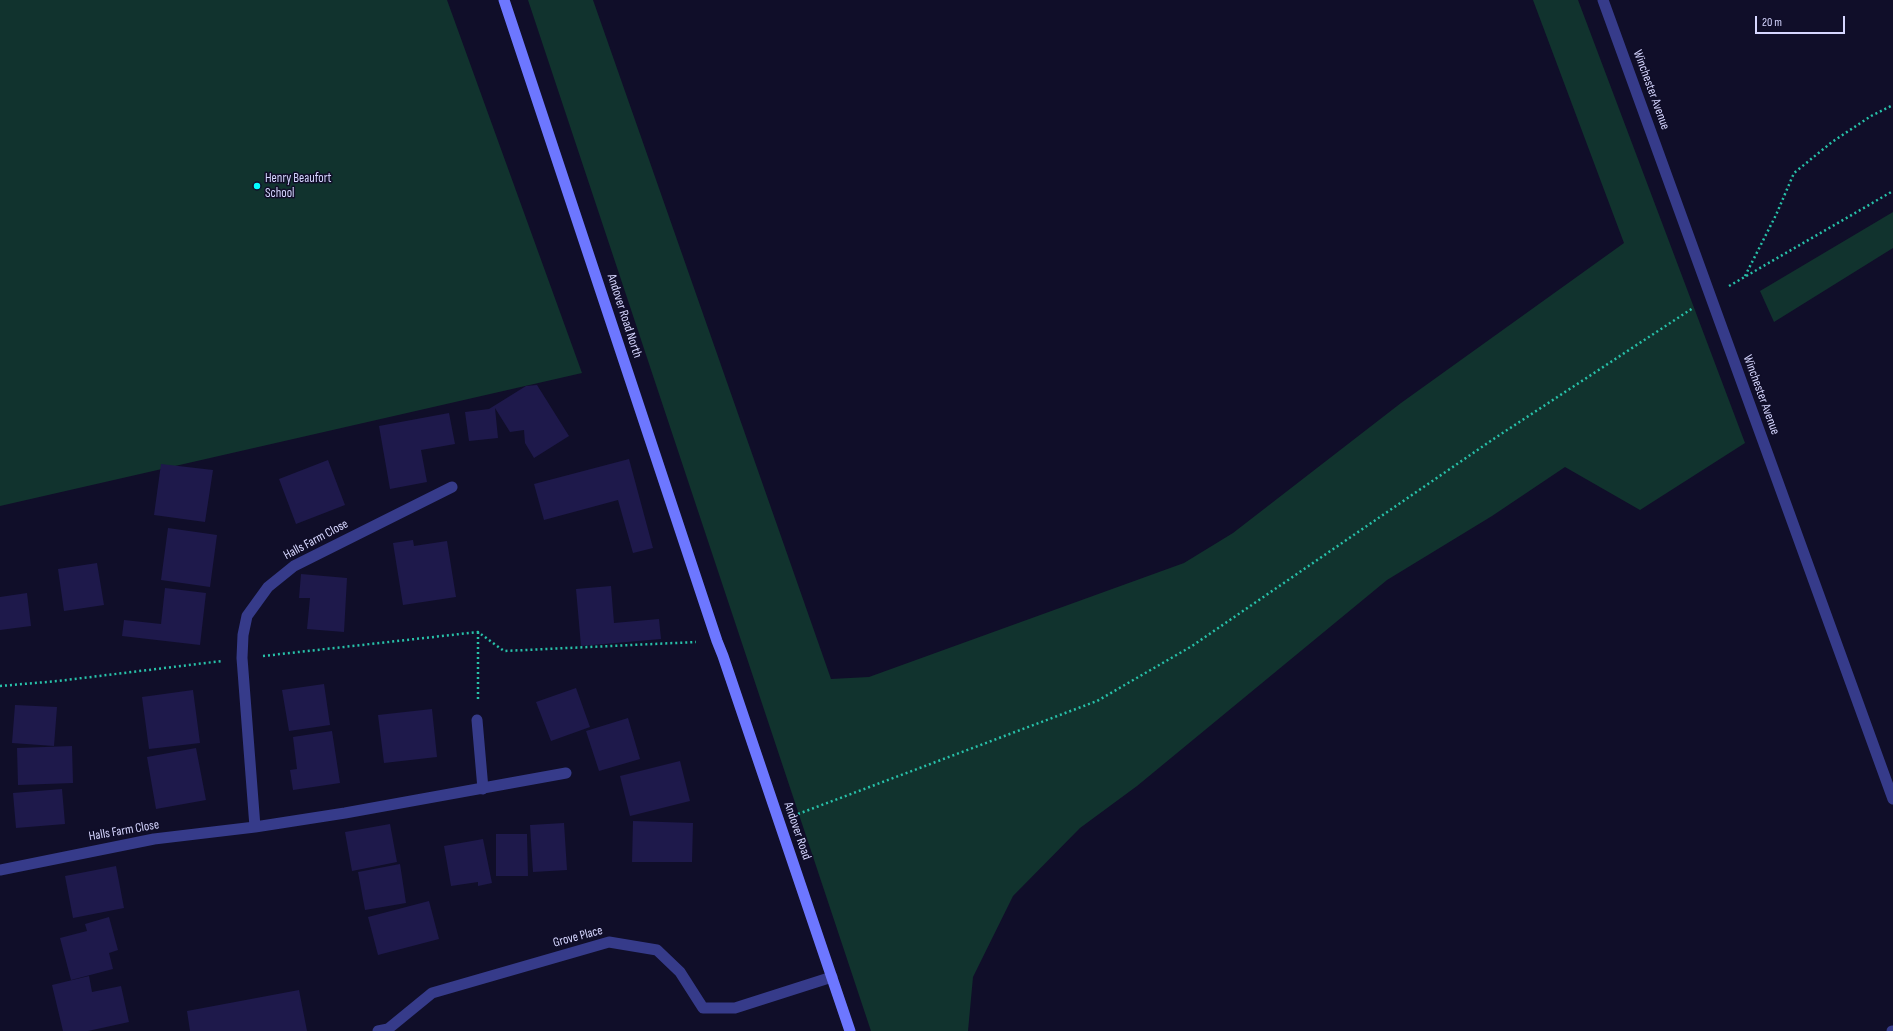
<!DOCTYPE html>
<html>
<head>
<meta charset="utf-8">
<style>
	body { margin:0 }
	#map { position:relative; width:1893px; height:1031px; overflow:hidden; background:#100e29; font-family:"Sofia Sans Condensed",sans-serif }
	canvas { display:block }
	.scale { position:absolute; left:1755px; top:16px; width:90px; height:18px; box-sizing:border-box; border:2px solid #d6d6ff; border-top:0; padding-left:5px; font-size:12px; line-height:14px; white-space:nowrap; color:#d6d6ff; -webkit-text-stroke:3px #100e29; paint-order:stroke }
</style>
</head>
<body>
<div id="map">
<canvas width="1893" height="1031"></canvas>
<div class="scale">20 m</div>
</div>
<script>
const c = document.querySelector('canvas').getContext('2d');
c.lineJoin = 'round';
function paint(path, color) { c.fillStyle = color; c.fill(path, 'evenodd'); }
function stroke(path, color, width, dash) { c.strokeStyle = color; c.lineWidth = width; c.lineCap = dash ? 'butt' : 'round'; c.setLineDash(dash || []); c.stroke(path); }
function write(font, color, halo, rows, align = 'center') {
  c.font = font + ' "Sofia Sans Condensed",sans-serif'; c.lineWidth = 3; c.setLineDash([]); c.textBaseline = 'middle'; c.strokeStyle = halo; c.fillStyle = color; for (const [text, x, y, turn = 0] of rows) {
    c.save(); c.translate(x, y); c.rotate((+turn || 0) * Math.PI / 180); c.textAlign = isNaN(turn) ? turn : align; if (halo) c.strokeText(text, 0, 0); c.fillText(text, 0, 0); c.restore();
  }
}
const green = new Path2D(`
	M0,0H447L582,373L0,506Z
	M528,0H593L831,679L869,677L1184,563L1233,533L1401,403L1624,243L1533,0H1578L1745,443L1640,510L1565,467L1492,516L1387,580L1137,786L1080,828L1013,896L973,977L968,1031H871Z
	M1893,212V248L1774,322L1760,291Z`);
const building = new Path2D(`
	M537,385L569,436L534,458L525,443L524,430L510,432L495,408L498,438L469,441L465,412L489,409L526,386Z
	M449,413L455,444L421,450L427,482L390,489L379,426Z
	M629,459L653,548L633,553L618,500L544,520L534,484Z
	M328,460L345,505L296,524L279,479Z
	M161,464L213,470L205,522L154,515Z
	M168,528L217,535L210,587L161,580Z
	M413,540L414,546L447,541L456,597L403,605L393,543Z
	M97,563L104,605L64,611L58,569Z
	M301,574L347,578L344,632L307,629L310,598H299Z
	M611,586L614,623L659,619L661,639L581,646L576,589Z
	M165,588L206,593L200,645L122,636L124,620L161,624Z
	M27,593L31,626L0,630V597Z
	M324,684L330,725L289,731L282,690Z
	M576,688L590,727L551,741L536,702Z
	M193,690L200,743L149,749L142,697Z
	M15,705L57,707L54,746L12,743Z
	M432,709L437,757L384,763L378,715Z
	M628,718L640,759L599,771L586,731Z
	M332,731L340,783L293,790L290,770L297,769L293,737Z
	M72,746L73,783L18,785L17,748Z
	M196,748L206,800L156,809L147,757Z
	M680,761L690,801L630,816L620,776Z
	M62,789L65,824L16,828L13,793Z
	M633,821L693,823L692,862H632Z
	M564,823L567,870L533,872L530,825Z
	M390,824L397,862L352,871L345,832Z
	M496,834H527L528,876H496Z
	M483,839L492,883L478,886V882L451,886L444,846Z
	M400,864L406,903L365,910L358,872Z
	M116,866L124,908L73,918L65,876Z
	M429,901L439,939L378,955L368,917Z
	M109,917L118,950L109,953L113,969L71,980L60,938L87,931L85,924Z
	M89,976L92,992L121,986L129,1022L88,1031H63L52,985Z
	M299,990L307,1031H190L187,1011Z`);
const path = new Path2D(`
	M1745,276L1776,215L1794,173L1832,142L1871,116L1893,105
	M1729,286L1893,191
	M263,656L478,632L504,651L696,642
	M0,686L58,681L222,661
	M478,699V632
	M798,814L1097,701L1192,646L1495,438L1693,308`);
const minor = new Path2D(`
	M477,720L483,789
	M255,827L242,658L243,635L247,616L268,587L294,566L452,487
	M0,870L154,839L255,827L345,813L566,773
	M388,1029L432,993L609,942L657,950L680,972L703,1008H735L832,977
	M378,1031L388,1029L389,1031
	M1892,1031H1893`);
const tertiary = new Path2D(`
	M1603,0L1893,799`);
const secondary = new Path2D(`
	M504,0L717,641L723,656L850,1031`);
const markers = [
	[257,186,4,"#02feff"]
];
const streetNames = [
	["Winchester Avenue",1651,90,70],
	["Andover Road North",624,316,72],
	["Winchester Avenue",1761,395,70],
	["Halls Farm Close",316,540,-28],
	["Halls Farm Close",124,831,-10],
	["Andover Road",797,831,71],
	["Grove Place",578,937,-15]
];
const poiNames = [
	["Henry Beaufort",265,179],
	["School",265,194]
];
paint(green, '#11332e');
paint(building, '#1e194b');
stroke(path, '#28c1a9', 2.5, [2, 3]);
stroke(minor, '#363b8a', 11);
stroke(tertiary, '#363b8a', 11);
stroke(secondary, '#6d77ff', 11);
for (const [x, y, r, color] of markers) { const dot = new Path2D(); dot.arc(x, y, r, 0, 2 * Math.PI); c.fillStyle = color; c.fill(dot); stroke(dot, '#100e29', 1.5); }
write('13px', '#d6d6ff', '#100e29', streetNames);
write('13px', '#d6d6ff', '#100e29', poiNames, 'left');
</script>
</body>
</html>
